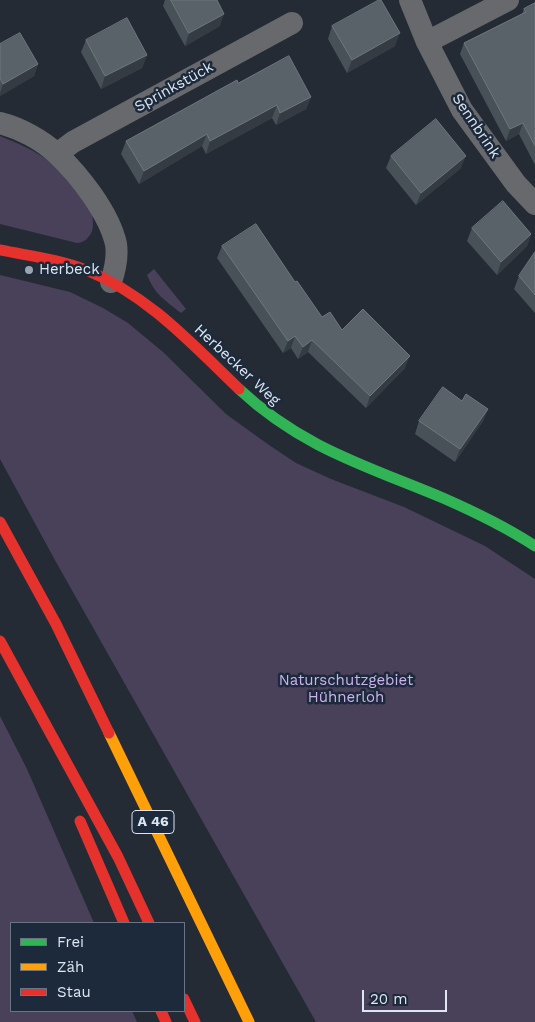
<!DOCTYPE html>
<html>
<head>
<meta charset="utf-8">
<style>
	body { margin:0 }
	#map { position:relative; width:535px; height:1022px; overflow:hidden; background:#242b34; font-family:"Work Sans",sans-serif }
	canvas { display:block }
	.legend { position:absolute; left:10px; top:922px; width:175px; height:90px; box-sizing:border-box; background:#1d2a3b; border:1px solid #6a7584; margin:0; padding:6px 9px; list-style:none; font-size:15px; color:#dde6f1 }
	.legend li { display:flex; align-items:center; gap:10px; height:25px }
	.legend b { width:25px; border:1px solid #6a7584 }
	.scale { position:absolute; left:362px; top:990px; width:85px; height:22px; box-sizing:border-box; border:2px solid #dde6f1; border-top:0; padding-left:6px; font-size:15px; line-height:18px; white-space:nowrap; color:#dde6f1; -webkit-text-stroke:4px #1d2a3b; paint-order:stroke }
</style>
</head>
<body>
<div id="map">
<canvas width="535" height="1022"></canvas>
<ul class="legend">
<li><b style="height:6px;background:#30b455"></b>Frei</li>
<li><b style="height:6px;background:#ff9f0a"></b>Zäh</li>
<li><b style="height:6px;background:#e5322d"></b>Stau</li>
</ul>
<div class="scale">20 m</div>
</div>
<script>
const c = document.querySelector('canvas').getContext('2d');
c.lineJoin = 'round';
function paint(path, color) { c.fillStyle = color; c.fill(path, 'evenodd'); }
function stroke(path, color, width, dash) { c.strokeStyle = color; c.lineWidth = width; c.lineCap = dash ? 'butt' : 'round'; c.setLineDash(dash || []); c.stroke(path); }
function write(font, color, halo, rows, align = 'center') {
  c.font = font + ' "Work Sans",sans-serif'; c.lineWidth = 5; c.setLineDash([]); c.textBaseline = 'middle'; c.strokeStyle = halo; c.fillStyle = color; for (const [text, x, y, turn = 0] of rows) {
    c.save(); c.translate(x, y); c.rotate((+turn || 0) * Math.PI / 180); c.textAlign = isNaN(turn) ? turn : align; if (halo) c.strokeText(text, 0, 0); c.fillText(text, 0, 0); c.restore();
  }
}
const green = new Path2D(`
	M0,136C17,143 34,150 49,161C55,165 86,202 90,209C93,215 94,225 92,231C89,238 84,243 77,243L0,224Z
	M154,269L186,309L181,313C165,300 155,295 147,275Z
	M0,275L70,292L103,308L128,323L163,352L226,414L269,445L296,463L331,479L404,507L485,546L535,579V1022H316L56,562L0,459Z
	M0,716L27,769L94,923H11V1011H132L137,1022H0Z`);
const street = new Path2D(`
	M410,0L427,42L462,110L516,184L535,204
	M427,42L508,0
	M0,123C20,128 42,140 57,154C80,176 109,213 116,244C118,257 115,270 111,282
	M57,154L73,142L292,23`);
const fast = new Path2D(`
	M239,389C302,448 367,466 443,498C475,512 506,527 535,546`);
const slow = new Path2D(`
	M109,733L249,1022`);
const jam = new Path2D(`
	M0,250C29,256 58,259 86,270C148,295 192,344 239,389
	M0,522L56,624L109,733
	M0,641L118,857L149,923
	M80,821L124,923
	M184,999L195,1022
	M161,1011L166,1022`);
const wall = new Path2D(`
	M165,0H217L220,26L185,46L163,6Z
	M535,3V165L519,134L506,141L460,54L464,43L522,14L524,9Z
	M332,26L395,46L347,73L328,39Z
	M86,40L147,55L142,68L101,89L81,52Z
	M0,44L38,64L34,76L0,96Z
	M238,83L311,97L306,109L276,125L272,118L206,154L202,146L139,184L121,154L126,141Z
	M391,156L461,168L416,205L386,168Z
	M472,228L531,234L527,246L497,275L467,241Z
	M222,246L295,282L322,317L342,330L405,368L366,408L308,352L298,359L291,348L283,353L217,258Z
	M535,252V313L514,289L519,276Z
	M462,401L488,409L483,421L455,462L415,434L419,421Z`);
const shadedWall = new Path2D(`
	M224,14L220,26L185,46L189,33Z
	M400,33L395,46L347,73L352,60Z
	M147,55L142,68L101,89L105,76Z
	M38,64L34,76L0,96V93L3,84Z
	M311,97L306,109L276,125L280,113Z
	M277,105L272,118L206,154L210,141Z
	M523,123L519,134L506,141L510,129Z
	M207,134L202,146L139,184L144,171Z
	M466,156L461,168L416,205L421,193Z
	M531,234L527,246L497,275L501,262Z
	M295,336L291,348L283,353L288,341Z
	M312,340L308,352L298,359L303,347Z
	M410,356L405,368L366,408L370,396Z
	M488,409L483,421L455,462L460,449Z`);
const building = new Path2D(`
	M171,0H217L224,14L189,33Z
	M379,0H381L400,33L352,60L332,26Z
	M535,3V146L523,123L510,129L464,43L526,12L524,9Z
	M127,18L147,55L105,76L86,40Z
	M20,33L38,64L3,84L0,78V44Z
	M289,56L311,97L280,113L277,105L210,141L207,134L144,171L126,141L237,80L238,83Z
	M436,119L466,156L421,193L391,156Z
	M503,201L531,234L501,262L472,228Z
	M256,224L295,282L297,281L322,317L330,312L342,330L363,309L410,356L370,396L312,340L303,347L295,336L288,341L222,246Z
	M535,252V295L519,276Z
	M443,387L462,401L466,394L488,409L460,449L419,421Z`);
const markers = [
	[29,270,5,"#9ca5af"]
];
const shields = [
	[153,822,42]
];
const shieldNames = [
	["A 46",153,822]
];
const streetNames = [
	["Sprinkstück",174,87,-29],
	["Sennbrink",476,126,56],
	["Herbecker Weg",237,365,43]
];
const poiNames = [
	["Herbeck",39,270]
];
const parkNames = [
	["Naturschutzgebiet",346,681],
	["Hühnerloh",346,698]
];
paint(green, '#49405a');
stroke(street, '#67696d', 22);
stroke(fast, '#30b455', 11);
stroke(slow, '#ff9f0a', 11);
stroke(jam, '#e5322d', 11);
paint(wall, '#495158');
paint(shadedWall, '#343b43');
paint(building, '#596169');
stroke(building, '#6e767e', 1);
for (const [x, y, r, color] of markers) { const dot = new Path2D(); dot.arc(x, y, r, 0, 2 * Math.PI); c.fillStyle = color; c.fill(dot); stroke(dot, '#1d2a3b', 2); }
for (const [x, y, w] of shields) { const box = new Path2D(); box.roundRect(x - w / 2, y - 11.5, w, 23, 4); c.fillStyle = '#1d2a3b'; c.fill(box); stroke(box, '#dde6f1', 1); }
write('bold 14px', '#dde6f1', null, shieldNames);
write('15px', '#dde6f1', '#1d2a3b', streetNames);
write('15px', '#dde6f1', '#1d2a3b', poiNames, 'left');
write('15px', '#ccb2ef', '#1d2a3b', parkNames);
</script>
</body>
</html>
